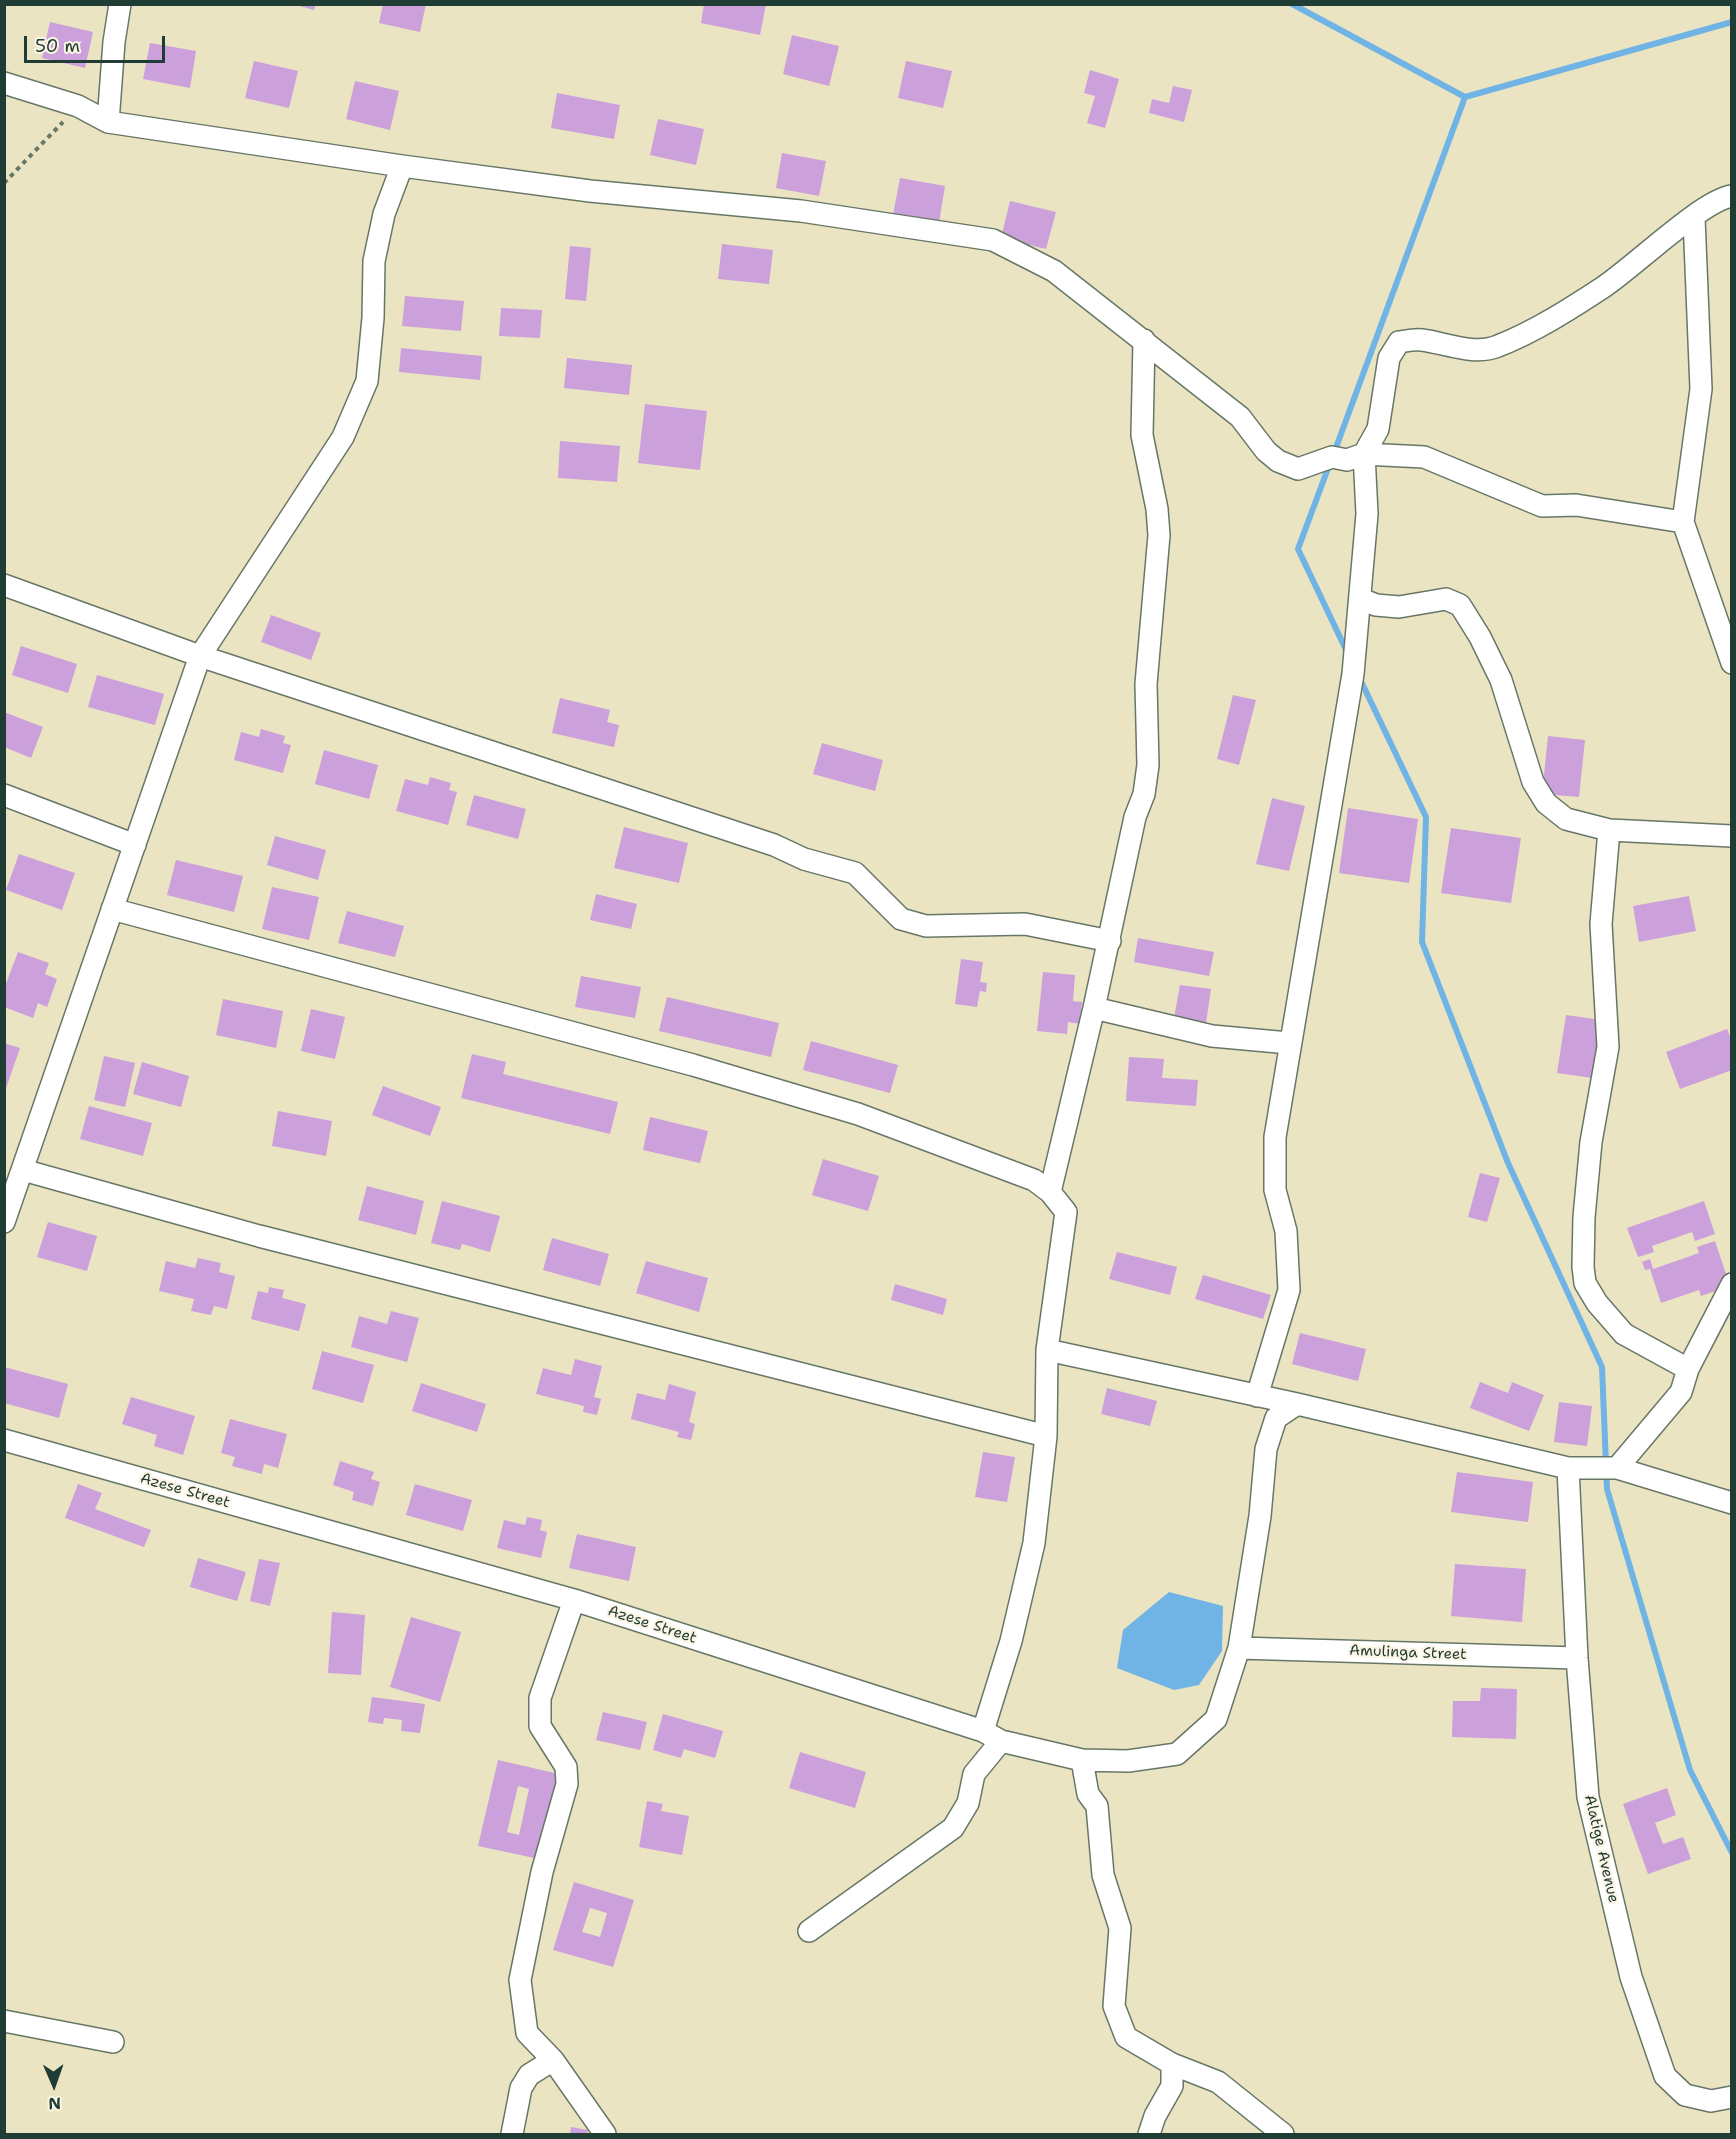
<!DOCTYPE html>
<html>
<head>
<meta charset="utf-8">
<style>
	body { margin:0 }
	#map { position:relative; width:1736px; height:2139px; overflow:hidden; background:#ebe4c3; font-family:"Shantell Sans",sans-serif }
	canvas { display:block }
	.frame { position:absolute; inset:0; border:6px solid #1f3d34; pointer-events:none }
	.north { position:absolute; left:24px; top:2055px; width:60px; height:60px; -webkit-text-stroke:4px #fcf5e5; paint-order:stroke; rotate:178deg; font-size:16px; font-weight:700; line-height:24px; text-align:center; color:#1f3d34 }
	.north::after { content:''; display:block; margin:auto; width:21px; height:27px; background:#1f3d34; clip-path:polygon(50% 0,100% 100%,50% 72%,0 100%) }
	.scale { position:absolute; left:24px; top:36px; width:141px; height:27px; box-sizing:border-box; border:3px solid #1f3d34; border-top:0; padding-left:8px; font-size:18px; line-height:21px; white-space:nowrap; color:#1f3d34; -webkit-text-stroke:4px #fcf5e5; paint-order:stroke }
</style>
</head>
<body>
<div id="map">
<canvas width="1736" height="2139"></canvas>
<div class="frame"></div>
<div class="north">N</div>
<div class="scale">50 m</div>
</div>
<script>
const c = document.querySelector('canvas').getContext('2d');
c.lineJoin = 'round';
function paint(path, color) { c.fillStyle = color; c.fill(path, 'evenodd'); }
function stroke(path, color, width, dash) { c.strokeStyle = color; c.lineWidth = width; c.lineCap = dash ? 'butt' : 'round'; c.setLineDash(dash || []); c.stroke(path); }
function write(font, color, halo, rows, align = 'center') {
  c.font = font + ' "Shantell Sans",sans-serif'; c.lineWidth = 4.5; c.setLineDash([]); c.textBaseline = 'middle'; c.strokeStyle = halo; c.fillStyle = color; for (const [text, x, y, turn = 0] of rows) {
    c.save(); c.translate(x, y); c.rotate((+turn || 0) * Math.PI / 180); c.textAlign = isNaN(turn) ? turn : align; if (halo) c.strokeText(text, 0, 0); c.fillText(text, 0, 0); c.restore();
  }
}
const water = new Path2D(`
	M1169,1592L1223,1606L1222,1651L1199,1685L1174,1690L1117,1668L1123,1630Z`);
const stream = new Path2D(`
	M1292,4L1465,97L1732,22
	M1334,453L1465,97
	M1330,463L1298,549L1348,654
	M1359,677L1426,817L1422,942L1508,1163L1602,1367L1607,1489L1690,1770L1732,1853`);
const building = new Path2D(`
	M293,4H316L314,10Z
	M383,4H426L420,32L379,23Z
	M704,4H766L760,35L701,23Z
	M50,22L93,32L85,68L42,58Z
	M792,35L839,46L829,86L783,74Z
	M150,43L196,51L190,88L143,79Z
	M254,61L298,71L289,108L245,98Z
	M906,61L952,71L943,108L898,98Z
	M1090,70L1119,79L1105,128L1087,123L1095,96L1084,93Z
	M355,81L399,91L390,130L346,119Z
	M1173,86L1192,90L1184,122L1149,113L1152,99L1169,103Z
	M557,93L620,105L614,139L551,128Z
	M658,119L704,129L696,165L650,155Z
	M782,153L826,161L819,196L776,188Z
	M900,178L945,186L939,223L893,215Z
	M1010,201L1056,212L1046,249L1001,238Z
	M722,244L773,250L769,284L718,279Z
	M570,246L591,248L586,301L565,299Z
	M405,296L464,301L461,331L402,326Z
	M501,308L542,310L540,338L499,336Z
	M401,348L482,356L480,380L399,372Z
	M567,358L632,365L629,395L564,388Z
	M645,404L707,411L700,470L638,463Z
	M560,441L620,446L617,482L558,478Z
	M271,615L321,633L311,660L261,642Z
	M21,646L77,664L68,693L12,675Z
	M97,675L164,694L155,725L88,707Z
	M1233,695L1256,700L1239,765L1217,759Z
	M560,698L610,710L607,722L619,725L614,747L552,733Z
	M4,712L43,727L31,758L4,747Z
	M261,729L285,736L283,743L291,745L283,773L234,760L241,732L259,737Z
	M1548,736L1585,740L1579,797L1542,794Z
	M822,743L883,760L875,791L813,774Z
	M324,750L378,765L369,799L315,784Z
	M430,777L451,783L449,790L457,792L448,825L396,811L405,779L428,785Z
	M474,795L526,809L518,839L466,825Z
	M1272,798L1305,806L1289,871L1256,864Z
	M1348,808L1418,819L1409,883L1339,873Z
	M624,827L688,843L679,883L614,868Z
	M1451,828L1521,838L1511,903L1441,893Z
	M275,836L326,850L318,880L267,865Z
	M19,854L75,873L62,910L6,890Z
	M176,860L243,876L234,912L167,895Z
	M272,887L319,897L309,940L262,929Z
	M596,894L637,904L631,929L590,920Z
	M1689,896L1696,931L1639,942L1633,906Z
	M347,911L404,926L395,957L338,943Z
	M1138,938L1214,952L1209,976L1134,962Z
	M18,952L49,963L45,974L57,979L47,1007L38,1003L33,1018L4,1007V989Z
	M961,959L983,962L980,982L987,983L986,992L980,991L977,1007L955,1004Z
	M1043,972L1075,975L1073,1001L1082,1002L1080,1024L1068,1022L1067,1034L1037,1031Z
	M581,976L641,987L635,1018L575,1007Z
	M1180,985L1211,989L1206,1023L1174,1018Z
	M667,997L779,1023L771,1057L659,1031Z
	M223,999L283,1011L276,1048L216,1035Z
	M311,1009L345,1017L335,1059L301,1051Z
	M1566,1015L1602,1020L1593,1078L1557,1073Z
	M1727,1029L1732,1041V1070L1680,1089L1666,1052Z
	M811,1041L898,1065L890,1093L803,1070Z
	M4,1043L20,1048L5,1091H4Z
	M472,1054L506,1062L503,1074L618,1102L610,1134L461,1098Z
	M104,1056L135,1063L125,1107L94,1100Z
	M1129,1057L1164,1059L1162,1078L1198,1080L1196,1106L1126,1101Z
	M142,1062L189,1076L181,1107L133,1094Z
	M383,1086L441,1107L430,1136L372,1115Z
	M89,1106L152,1123L143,1156L80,1139Z
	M278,1111L332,1121L326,1156L272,1146Z
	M650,1117L708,1131L700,1163L643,1150Z
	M823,1159L879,1176L868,1211L812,1195Z
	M1480,1173L1500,1178L1487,1222L1468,1217Z
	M367,1186L424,1201L416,1235L358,1220Z
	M442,1201L500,1216L490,1252L462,1244L460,1250L431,1243Z
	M1704,1201L1715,1234L1695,1241L1692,1232L1652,1246L1654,1252L1638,1257L1627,1228Z
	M48,1222L97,1236L87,1271L37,1257Z
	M552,1238L609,1254L600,1286L543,1270Z
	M1715,1241L1730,1286L1701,1296L1699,1290L1661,1303L1650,1269L1645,1270L1642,1262L1650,1259L1653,1269L1699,1253L1697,1247Z
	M1117,1252L1177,1267L1170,1295L1109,1279Z
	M198,1258L221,1263L219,1272L235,1276L227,1309L214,1306L211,1315L191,1311L194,1299L159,1291L166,1261L195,1268Z
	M646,1261L708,1278L699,1312L636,1293Z
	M1203,1275L1271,1295L1263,1319L1195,1299Z
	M895,1284L947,1299L943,1315L891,1300Z
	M269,1287L284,1290L282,1298L306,1304L299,1331L251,1319L258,1291L268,1293Z
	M391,1311L419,1318L407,1362L351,1347L359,1316L387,1324Z
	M1300,1333L1366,1349L1358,1381L1292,1364Z
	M322,1351L374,1365L363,1403L312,1389Z
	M575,1359L602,1366L594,1397L601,1399L597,1415L583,1412L584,1406L536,1394L543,1368L571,1375Z
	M4,1367L68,1384L59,1418L4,1403Z
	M1480,1382L1508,1393L1512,1382L1544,1395L1529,1431L1470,1408Z
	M421,1383L486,1404L477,1432L412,1411Z
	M669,1384L696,1392L689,1422L695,1424L691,1440L677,1437L679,1432L631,1419L637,1393L665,1400Z
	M1107,1388L1157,1401L1150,1426L1101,1414Z
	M131,1397L195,1416L183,1455L154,1446L157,1435L122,1424Z
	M1559,1402L1592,1406L1587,1446L1554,1442Z
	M230,1419L287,1434L278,1468L264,1464L262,1474L232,1466L235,1457L221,1453Z
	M983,1452L1015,1457L1007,1502L975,1497Z
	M340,1461L374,1472L371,1479L380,1482L373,1506L352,1500L354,1492L333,1485Z
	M1457,1472L1533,1482L1528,1522L1451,1512Z
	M78,1484L102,1493L95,1509L151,1530L144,1547L65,1518Z
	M415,1484L472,1500L463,1531L406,1515Z
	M527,1517L542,1520L540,1530L547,1532L541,1558L497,1548L504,1520L525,1525Z
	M577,1534L636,1547L629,1581L569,1568Z
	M198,1558L246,1572L237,1601L190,1587Z
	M259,1559L280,1563L270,1606L250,1601Z
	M1455,1564L1526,1569L1522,1622L1451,1616Z
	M332,1612L365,1615L361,1675L328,1673Z
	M411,1617L461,1632L440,1702L390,1687Z
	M1481,1688L1517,1689L1516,1739L1452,1737L1453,1701H1480Z
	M372,1697L425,1704L420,1733L401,1731L402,1720L384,1718L383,1724L368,1722Z
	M603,1712L647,1722L640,1750L596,1740Z
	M663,1714L723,1731L715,1758L684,1749L681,1758L653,1750Z
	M800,1752L866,1772L855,1808L789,1788Z
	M498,1760L559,1774L539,1859L478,1846ZM518,1786L529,1789L519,1835L507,1832Z
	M1667,1788L1676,1815L1655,1823L1663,1844L1683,1837L1691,1859L1648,1874L1623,1804Z
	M647,1801L663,1804L661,1811L689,1816L682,1855L639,1847Z
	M574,1882L634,1900L613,1967L553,1950ZM590,1908L607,1913L600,1937L582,1932Z
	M571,2127L588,2130L587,2134H570Z`);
const path = new Path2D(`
	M4,183L63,122`);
const street = new Path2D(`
	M4,83L78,106L108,122L402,166L590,191L801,211L993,240L1054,271L1240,417L1266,451L1278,461L1298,469L1332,457L1347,460L1364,454L1378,429L1389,358L1399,342C1406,341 1414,339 1422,340C1446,343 1474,356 1498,346C1534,332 1570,309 1602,288C1633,268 1702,200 1732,196
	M108,122L114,42L120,4
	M1694,218L1701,389L1683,522L1732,663
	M4,585L200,656L774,845L804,859L855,873L901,919L926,926L1025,924L1110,941
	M1361,599L1376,605L1399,607L1446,599L1460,605L1480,637L1501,680L1533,782L1546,803L1566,819L1609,830L1732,836
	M4,795L135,845
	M1609,830L1601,924L1608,1047L1591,1142L1584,1217L1583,1267L1585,1283L1597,1303L1624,1334L1688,1369
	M112,909L693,1065L858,1114L1034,1180L1050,1192L1066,1212L1047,1350L1046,1436L1034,1543L1011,1641L983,1731
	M1094,1008L1135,817L1144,794L1148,765L1146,684L1159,535L1157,509L1142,435L1144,340
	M23,1170L259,1236L1046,1436
	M1050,1192L1094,1008L1212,1036L1289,1043
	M4,1222L200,656L343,437L367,381L373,318L374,261L384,214L402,166
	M1047,1350L1297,1404L1568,1468H1617L1732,1503
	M1257,1396L1289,1290L1286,1231L1275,1190V1137L1353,674L1367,514L1364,454L1424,457L1542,506L1576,505L1683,522
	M4,1440L574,1600L983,1731L1001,1741L1082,1760L1128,1761L1177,1754L1216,1719L1239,1648L1260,1516L1266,1449L1276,1418L1297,1404
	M1568,1468L1577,1658L1588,1797L1631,1977L1665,2076L1685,2095L1711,2101L1732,2097
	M1617,1468L1681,1392L1688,1369L1732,1284
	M574,1600L540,1698V1726L566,1767L567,1784L542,1872L520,1980L527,2033L553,2060L605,2134
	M1239,1648L1577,1658
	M1082,1760L1088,1794L1097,1806L1103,1875L1120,1928L1114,2006L1126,2037L1172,2064V2086L1155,2116L1149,2134
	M809,1931L953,1828L968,1803L974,1774L1001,1741
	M4,2021L113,2042
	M1172,2064L1218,2082L1283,2134
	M512,2134L521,2088L529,2075L553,2060`);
const streetNames = [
	["Azese Street",185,1491,16],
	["Azese Street",652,1625,18],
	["Amulinga Street",1408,1653,2],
	["Alatige Avenue",1601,1849,77]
];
paint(water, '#6fb4e5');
stroke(stream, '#6fb4e5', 6);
paint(building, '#cba0db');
stroke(street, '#676', 24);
stroke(path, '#676', 4, [4.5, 4.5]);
stroke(street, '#fff', 21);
write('15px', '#1f3d34', '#fcf5e5', streetNames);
</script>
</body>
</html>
